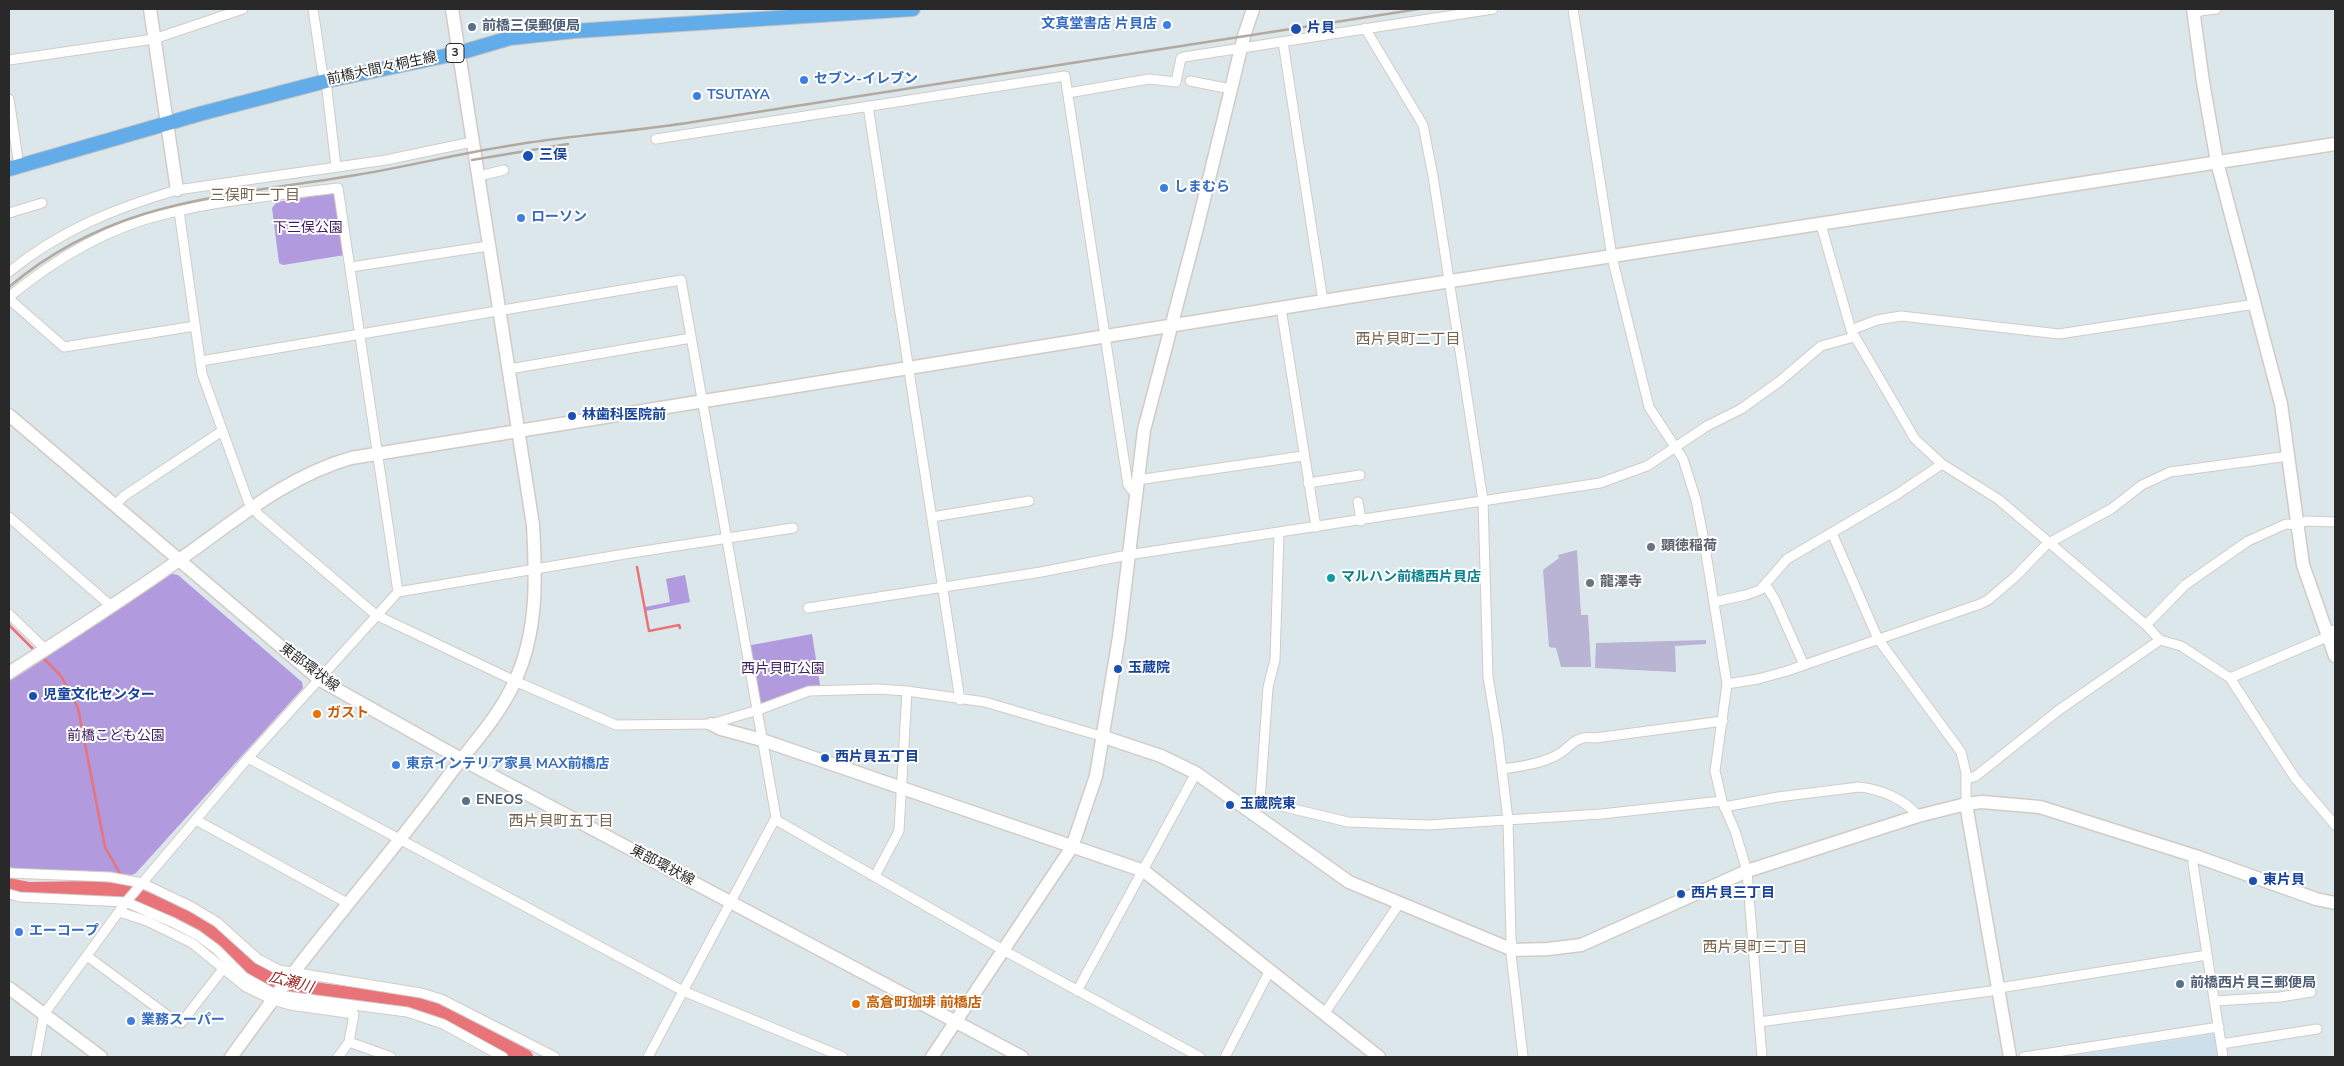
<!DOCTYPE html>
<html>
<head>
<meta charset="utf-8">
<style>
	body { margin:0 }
	#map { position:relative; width:2344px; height:1066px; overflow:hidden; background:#dce7eb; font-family:"Nunito Sans",sans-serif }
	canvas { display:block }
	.frame { position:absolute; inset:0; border:10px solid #292929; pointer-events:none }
</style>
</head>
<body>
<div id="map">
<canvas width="2344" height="1066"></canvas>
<div class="frame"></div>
</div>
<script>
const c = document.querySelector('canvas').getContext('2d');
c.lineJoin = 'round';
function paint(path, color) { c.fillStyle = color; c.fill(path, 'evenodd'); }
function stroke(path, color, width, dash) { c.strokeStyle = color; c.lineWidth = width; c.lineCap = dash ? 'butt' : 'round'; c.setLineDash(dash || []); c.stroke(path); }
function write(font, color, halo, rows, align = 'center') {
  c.font = font + ' "Nunito Sans","Noto Sans JP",sans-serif'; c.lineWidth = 4; c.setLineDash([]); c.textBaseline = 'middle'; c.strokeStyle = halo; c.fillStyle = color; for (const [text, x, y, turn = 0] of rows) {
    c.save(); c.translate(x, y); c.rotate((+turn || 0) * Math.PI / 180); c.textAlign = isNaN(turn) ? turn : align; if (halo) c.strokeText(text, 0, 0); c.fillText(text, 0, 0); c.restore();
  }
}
const education = new Path2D(`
	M2214,1034L2217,1036L2221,1057H2065Z`);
const green = new Path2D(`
	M335,193L345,255L283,265L279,263L272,208L277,202Z
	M173,574L178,575L302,682L303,688L136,873L132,875L98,871L20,870L9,867V679L165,575Z
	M685,575L690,602L646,611L645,607L670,602L666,579Z
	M812,634L821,691L758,710L746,646Z`);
const cemetery = new Path2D(`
	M1577,550L1581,615H1588L1591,667H1561L1556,648L1549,647L1543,570L1559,558L1558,555Z
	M1706,640V644L1675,646L1676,672L1595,668L1596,643Z`);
const stream = new Path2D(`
	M637,567L649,631L679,625L680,628
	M9,625L36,652
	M42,657L61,676L78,708L105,847L122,877
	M124,882L126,892`);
const river = new Path2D(`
	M9,886L29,890L94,889L126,892L166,908L195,923L213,935L255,971L270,979L298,988L411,1003L436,1011L525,1057`);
const street = new Path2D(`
	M313,9L322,70L326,81L336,167
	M1573,9L1612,257L1649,407L1683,459L1696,500L1704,541L1727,684L1715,771L1722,801L1735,831L1747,871L1762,1057
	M2194,16L2200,11L2216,9
	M1365,28L1423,125L1433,176L1483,500L1488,677L1498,737L1508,820L1511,939L1513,950L1511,954L1523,1057
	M1283,42L1323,301
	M9,60L154,39L243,9
	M1190,81L1231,89
	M1068,93L1149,79L1176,82L1181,58L1184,57L1493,9
	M9,99L19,166
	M868,106L960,700
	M656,139L1065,76L1128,485L1132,490L1138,492
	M483,175L504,170
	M179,211L202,374L248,501L259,515L376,615L515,681L616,725L711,724L758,710L809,691L878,689L907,691L985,702L1104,737
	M9,213L42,203
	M1821,225L1851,330L1915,439L1942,464L1998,499L2146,625L2160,640L2181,646L2230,678L2295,778L2335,825
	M351,267L488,246
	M9,272C59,231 115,208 177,190L386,160L472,142
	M9,297C55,259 106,228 165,214C221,200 281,195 338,188L398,592L248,758L126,902L44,1014L36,1057
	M9,299L64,347L195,326
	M1281,308L1316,527
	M1851,330L1877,320L1901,316L2059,334L2249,305L2256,307
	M201,361L681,280L776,817L648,1057
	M509,369L691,338
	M1137,480L1303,456
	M1308,483L1360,475
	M1358,502L1361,521
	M115,505L124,496L222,431
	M9,517L111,606
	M932,517L1029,501
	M1832,533L1878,639L1961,752L1966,773V804
	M1765,584L1775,600L1804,665
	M398,592L631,553L793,528
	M1714,602L1746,595L1760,590L1787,559L1896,495L1942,464
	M808,608L1041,572L1128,555L1600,483L1647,466L1707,426L1741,409L1780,381L1821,346L1854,337
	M9,614L45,649
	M2146,625L2185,585L2248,541L2286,524L2297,525L2306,521L2335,522
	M2230,678L2329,636V631L2335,630
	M1727,684L1758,679L1787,671L1980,604L1988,600L2015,577L2047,544L2111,509L2142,485L2170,472L2289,456
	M248,758L683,991L843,1057
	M1502,769C1519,767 1538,764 1553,757C1571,750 1571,735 1595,738L1723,721
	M1967,779L1976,776L2059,710L2160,640
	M1260,801L1268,687L1275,660L1279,533
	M1724,807L1778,797L1859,787C1880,789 1905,799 1918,816
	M1247,810L1249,804L1260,801L1348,822L1428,825L1601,814L1722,801
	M196,820L349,904
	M776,820L1003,950L1200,1057
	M2198,857L2193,859V864L2223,1057
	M9,873L110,877L142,883L192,907L217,922L258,959L279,970L421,993L441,999L555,1057
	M875,876L899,831L907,691
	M9,894L20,897L126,902L172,922L197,935L216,949L244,977L271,992
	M120,912L147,921L192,943L246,987L273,1000L290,1005L354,1014L349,1042L338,1057
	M87,956L175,1021L181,1023L223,969
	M1077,991L1196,773
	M285,996L407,1012L443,1024L503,1057
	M2215,1001L2280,997L2311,992
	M1324,1014L1399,904
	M1759,1022L1991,991L1999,988L2207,955
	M349,1042L391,1057
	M2221,1044L2317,1029
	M1225,1057L1270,970
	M2024,1057L2219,1027`);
const secondary = new Path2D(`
	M150,9L177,190
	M2193,9L2203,82L2217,162L2281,404L2303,565L2335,656
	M9,415L320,680L461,759L1022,1057
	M9,673C66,636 124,599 179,560C235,521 285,477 351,458L1367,294L2335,144
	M711,724L721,729L762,740L1144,871L1379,1057
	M1104,737L1161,756L1196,773L1349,882L1513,950L1548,949L1581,945L1747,871L1918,816L1966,804L1982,802L2040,807L2198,857L2316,899L2335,903
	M1966,804L2010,1057
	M9,988L101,1057
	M231,1057C252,1029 272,1000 294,972C343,908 396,847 444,782C468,749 498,719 515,681C538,631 536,578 533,525L452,9
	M932,1057L1072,847L1096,776L1119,637L1144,430L1197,228L1244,36L1253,9`);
const primary = new Path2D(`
	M9,169L203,113L326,81L459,53L510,38L575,31L913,9`);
const rail = new Path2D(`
	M472,160L568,144
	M9,287C114,198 227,197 356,175C411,166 465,152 520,144C577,135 636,131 693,122C935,85 1177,47 1419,9`);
const markers = [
	[1167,25,5,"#3f7fe0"],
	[472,27,5,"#5c6f8a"],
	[1296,29,6,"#1a4fb4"],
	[804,80,5,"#3f7fe0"],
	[697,96,5,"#3f7fe0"],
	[528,156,6,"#1a4fb4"],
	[1164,188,5,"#3f7fe0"],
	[521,218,5,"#3f7fe0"],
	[572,416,5,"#1a4fb4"],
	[1651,547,5,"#6b7280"],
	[1331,578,5,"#0f9aa8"],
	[1590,583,5,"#6b7280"],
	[1118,669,5,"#1a4fb4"],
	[33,696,5,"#1a4fb4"],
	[317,714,5,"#e8710a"],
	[825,758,5,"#1a4fb4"],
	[396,765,5,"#3f7fe0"],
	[466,801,5,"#5c6f8a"],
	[1230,805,5,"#1a4fb4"],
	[2253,881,5,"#1a4fb4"],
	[1681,894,5,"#1a4fb4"],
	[19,932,5,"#3f7fe0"],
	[2180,984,5,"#5c6f8a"],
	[856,1004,5,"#e8710a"],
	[131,1021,5,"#3f7fe0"]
];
const shields = [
	[455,53,18]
];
const shieldNames = [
	["3",455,53]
];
const shopNames = [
	["文真堂書店 片貝店",1157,25,"right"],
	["セブン-イレブン",814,80],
	["TSUTAYA",707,96],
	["しまむら",1174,188],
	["ローソン",531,218],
	["東京インテリア家具 MAX前橋店",406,765],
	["エーコープ",29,932],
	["業務スーパー",141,1021]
];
const serviceNames = [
	["前橋三俣郵便局",482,27],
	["ENEOS",476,801],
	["前橋西片貝三郵便局",2190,984]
];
const transitNames = [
	["片貝",1307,29],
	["三俣",539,156],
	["林歯科医院前",582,416],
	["玉蔵院",1128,669],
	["児童文化センター",43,696],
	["西片貝五丁目",835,758],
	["玉蔵院東",1240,805],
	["東片貝",2263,881],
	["西片貝三丁目",1691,894]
];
const streetNames = [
	["前橋大間々桐生線",382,69,-12],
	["東部環状線",309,668,37],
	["東部環状線",662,866,28]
];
const parkNames = [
	["下三俣公園",308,229],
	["西片貝町公園",783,670],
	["前橋こども公園",116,737]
];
const worshipNames = [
	["顕徳稲荷",1661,547],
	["龍澤寺",1600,583]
];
const cultureNames = [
	["マルハン前橋西片貝店",1341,578]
];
const foodNames = [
	["ガスト",327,714],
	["高倉町珈琲 前橋店",866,1004]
];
const neighbourhoodNames = [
	["三俣町一丁目",255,196],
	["西片貝町二丁目",1408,340],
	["西片貝町五丁目",561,822],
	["西片貝町三丁目",1755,948]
];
const waterNames = [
	["広瀬川",291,983,15]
];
paint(education, '#cce0ec');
paint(green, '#b29adf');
paint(cemetery, '#bab4d4');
stroke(stream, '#e87379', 2.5);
stroke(river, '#e87379', 16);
stroke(street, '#d2cbc4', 11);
stroke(secondary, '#d2cbc4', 15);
stroke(primary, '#c3c3c3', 16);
stroke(street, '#fff', 9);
stroke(secondary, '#fff', 12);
stroke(primary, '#62ace9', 14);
stroke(rail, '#b3a99f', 2.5);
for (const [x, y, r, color] of markers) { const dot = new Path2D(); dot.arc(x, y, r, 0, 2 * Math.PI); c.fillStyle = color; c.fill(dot); stroke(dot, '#fff', 2); }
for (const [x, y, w] of shields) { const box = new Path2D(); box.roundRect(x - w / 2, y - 9.5, w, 19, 4); c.fillStyle = '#fff'; c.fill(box); stroke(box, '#292929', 1); }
write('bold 12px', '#292929', null, shieldNames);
write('bold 14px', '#366cbe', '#fff', shopNames, 'left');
write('bold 14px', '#4e5e75', '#fff', serviceNames, 'left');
write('bold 14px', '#164399', '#fff', transitNames, 'left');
write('14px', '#292929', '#fff', streetNames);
write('14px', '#3e1d62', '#fff', parkNames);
write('bold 14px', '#5b616d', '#fff', worshipNames, 'left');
write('bold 14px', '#0d838f', '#fff', cultureNames, 'left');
write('bold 14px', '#c56008', '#fff', foodNames, 'left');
write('15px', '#77624c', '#fff', neighbourhoodNames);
write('italic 15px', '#921814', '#fff', waterNames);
</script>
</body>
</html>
